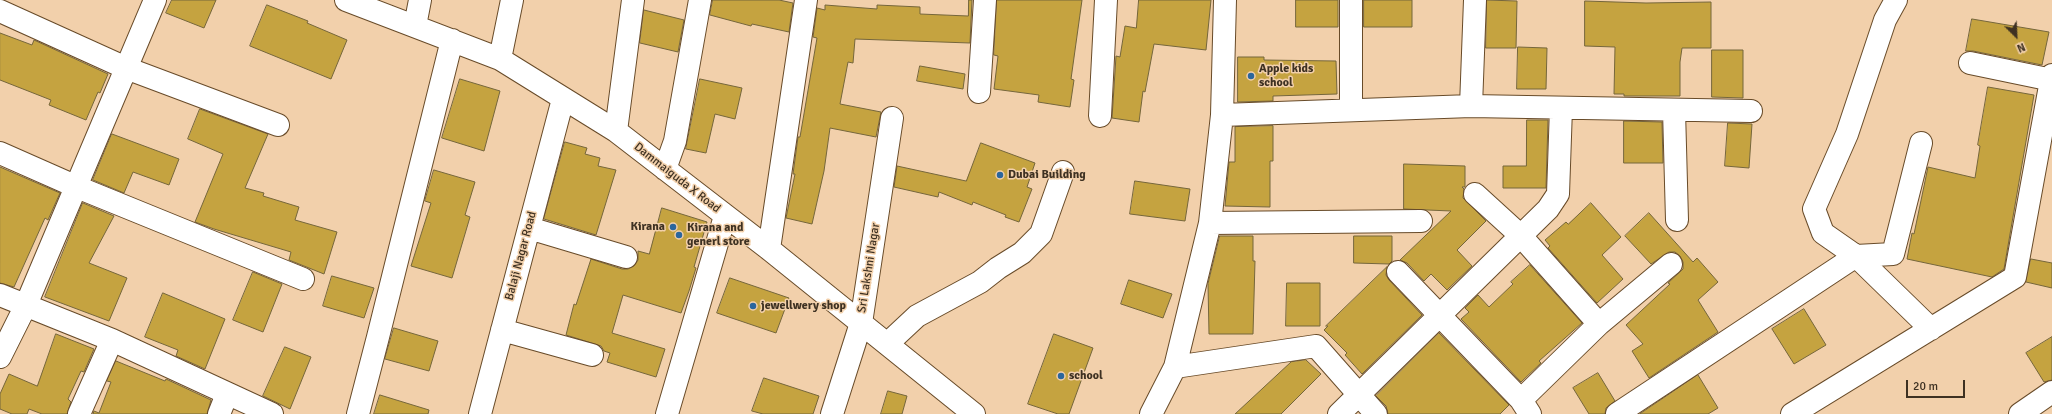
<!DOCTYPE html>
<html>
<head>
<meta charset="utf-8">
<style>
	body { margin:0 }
	#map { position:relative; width:2052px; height:414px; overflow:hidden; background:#f2d0ab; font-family:Signika,sans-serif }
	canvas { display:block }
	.north { position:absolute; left:1996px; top:16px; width:40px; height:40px; -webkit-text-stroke:3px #f2d0ab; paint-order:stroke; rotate:156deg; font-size:11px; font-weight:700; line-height:16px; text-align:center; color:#3e3122 }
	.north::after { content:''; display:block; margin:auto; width:14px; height:18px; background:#3e3122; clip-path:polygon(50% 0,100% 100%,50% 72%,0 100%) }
	.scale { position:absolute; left:1906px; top:380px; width:59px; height:18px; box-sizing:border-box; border:2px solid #3e3122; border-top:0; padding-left:5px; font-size:12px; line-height:14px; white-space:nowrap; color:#3e3122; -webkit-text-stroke:3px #f2d0ab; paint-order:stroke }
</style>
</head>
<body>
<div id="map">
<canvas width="2052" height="414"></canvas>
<div class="north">N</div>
<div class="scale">20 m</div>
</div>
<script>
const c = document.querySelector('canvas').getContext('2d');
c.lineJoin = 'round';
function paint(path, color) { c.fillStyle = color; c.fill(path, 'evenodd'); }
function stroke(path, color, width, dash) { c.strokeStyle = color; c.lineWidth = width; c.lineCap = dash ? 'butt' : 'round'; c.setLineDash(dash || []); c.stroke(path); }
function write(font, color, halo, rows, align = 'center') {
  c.font = font + ' Signika,sans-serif'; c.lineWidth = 3; c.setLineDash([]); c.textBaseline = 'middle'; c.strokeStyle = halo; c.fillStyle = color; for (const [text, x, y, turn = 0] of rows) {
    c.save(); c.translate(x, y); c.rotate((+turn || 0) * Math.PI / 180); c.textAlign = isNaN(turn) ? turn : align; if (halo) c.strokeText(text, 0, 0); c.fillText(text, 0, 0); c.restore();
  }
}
const building = new Path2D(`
	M172,0H216L204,28L166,13Z
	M713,0H779L793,3L789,32L752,24L751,26L710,15Z
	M969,0H972L970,43L855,39L853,63L848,62L840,104L881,112L876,137L830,128L824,171L812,224L786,218L795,174H793L798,137H800L817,38L813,37L817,8L825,10V5L877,9V5L920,7V14L968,16Z
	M997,0H1082L1071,79L1074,80L1070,107L1038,102L1039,95L994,89L998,56L994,55Z
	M1139,0H1211L1206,50L1154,44L1145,92L1143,91L1139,122L1112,118L1116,56L1120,57L1125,26L1136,28Z
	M1296,0H1338V27H1296Z
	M1364,0H1412V27H1364Z
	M1487,0L1517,1L1516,48H1486Z
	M1585,1L1646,3L1711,2V48H1682L1680,62V96H1624V94H1614L1615,47L1585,46Z
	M267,5L308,21L307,23L347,40L331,79L250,46Z
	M644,10L684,20L678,52L640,43Z
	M1972,19L2049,32L2042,65L1973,51H1966Z
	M0,33L32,45L34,40L108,74L100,93L98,92L86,120L49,105L51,100L0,80Z
	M1518,47L1547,48L1546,89H1517Z
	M1712,50H1743V98L1712,97Z
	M1238,57H1264V60L1336,61L1337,94L1273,96V101L1238,102Z
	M920,66L965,74L963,89L917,81Z
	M460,79L500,91L484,151L442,138Z
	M700,79L742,88L735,119L715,114L706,153L686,149Z
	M1988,87L2034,95L2004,269L1992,277L1907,259L1912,233L1914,234L1928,167L1975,178L1980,146L1978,145Z
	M200,109L268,134L245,188L264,193L263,196L299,207L295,220L337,232L324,274L289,260L291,252L214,229L195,222L223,154L188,139Z
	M1527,120H1548L1546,188H1503V166H1526Z
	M1624,121L1662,122L1663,163H1624Z
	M1728,123L1752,124L1749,168L1725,166Z
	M1273,126V161H1270V207L1225,206L1229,162H1235V127Z
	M112,134L179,159L169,185L133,172L124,193L93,180Z
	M565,142L587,148L585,154L600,158L598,166L616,170L596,235L544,219Z
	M981,143L1035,163L1027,187L1032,189L1019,222L1005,217L1006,215L973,202L972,205L939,192L938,197L894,187L897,166L966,181Z
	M1404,164L1465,166V187H1462L1464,189L1463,198L1486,221L1457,250L1472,266L1447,290L1431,274L1424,281L1407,263L1400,260L1451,211L1404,209Z
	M0,167L60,193L48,220L45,218L14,287L0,283Z
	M434,170L475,182L465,215L470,217L452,278L411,266L431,203L425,201Z
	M1135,181L1190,189L1185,221L1130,214Z
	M83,203L114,216L89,263L127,278L109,321L45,297Z
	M1591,203L1621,237L1602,255L1623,279L1597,303L1548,248L1550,246L1545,240L1566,222L1568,224Z
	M662,208L707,222L694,267L696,268L689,291L681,313L623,295L612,333L665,349L656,377L607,362L610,353L604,351L601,346L566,335L574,304L576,305L591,259L622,269H628L634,266L638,260V251L649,254Z
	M1649,213L1693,262L1697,258L1718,282L1698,300L1718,332L1649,378L1632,351L1643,344L1626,325L1670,284L1668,283L1683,269V262L1680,256L1675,252H1669L1651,264L1625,236Z
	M1220,236H1253V261H1255L1253,334H1209L1208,284Z
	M1354,236H1392V261L1389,264L1354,263Z
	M2031,259L2052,263V288L2026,282Z
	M1530,265L1582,323L1539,361L1541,363L1521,382L1461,319L1469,312L1465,308L1478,295L1489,307L1513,284L1511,282Z
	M1387,267L1386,275L1389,280L1422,315L1362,374L1345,355L1347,353L1324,330L1328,326H1326Z
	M253,272L282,284L263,332L233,320Z
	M332,276L374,288L364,318L323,306Z
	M730,278L789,298L776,333L717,313Z
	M1129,280L1172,294L1163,318L1121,304Z
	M1287,283H1320V326H1286Z
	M163,293L225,319L205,369L176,356L178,350L145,337Z
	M1804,309L1826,345L1794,364L1772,329Z
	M394,328L438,341L429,371L385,359Z
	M1439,333L1509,405L1500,414H1388L1386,406L1376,396Z
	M56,334L94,349L84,372L81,371L68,399L71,402L67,414H42L29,409L27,414H12L0,409V394L9,374L37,386Z
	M1054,334L1093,348L1069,414H1058L1028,404Z
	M2052,337V380L2044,382L2026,353Z
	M285,347L311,357L290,409L263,396Z
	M1306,360L1321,374L1281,414H1235L1291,362Z
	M116,361L165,381L166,379L211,400L207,414H93L94,411L99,413L111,382L107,381Z
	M1598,373L1615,401L1606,408L1605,414H1589L1573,388Z
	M1698,375L1718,408L1708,414H1640Z
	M764,378L819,396L813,414H763L752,411Z
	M888,391L907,396L902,414H881Z
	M380,395L429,410L428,414H374Z`);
const minor = new Path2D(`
	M346,0L500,59L616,131L769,249L974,414
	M0,11L126,68L278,125
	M415,26L420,0
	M500,59L512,0
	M1970,63L2052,80
	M979,92L985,0
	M1471,106L1475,0
	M1351,110V0
	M1674,110L1677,220
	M1222,115L1471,106L1751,111
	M1100,116L1106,0
	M616,131L633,0
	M0,153L77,187L303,279
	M665,169L675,141L700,0
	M1475,194L1521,236L1599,324
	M1210,223L1421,221
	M529,228L626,257
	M769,249L806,0
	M1856,256L1893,254L1921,143
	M1856,256L1931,329
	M1398,272L1521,400L1530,414
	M0,295L112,340L272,414
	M502,330L592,355
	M887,344L917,316L980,282L998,268L1022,253L1041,234L1063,172
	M0,357L26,305L155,0
	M1175,367L1316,346L1376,414
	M1521,400L1599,324L1671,264
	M79,414L112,340
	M219,414L227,394
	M358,414L378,337L452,40
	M480,414L563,99
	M667,414L725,216
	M832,414L861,323L892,118
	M1151,414L1175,367L1210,223L1222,115L1225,0
	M1339,414L1548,209L1558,194L1561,108
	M1617,414L1856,256L1823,233L1814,209L1847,134L1885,20L1896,0
	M1792,414L2015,277L2052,75
	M2020,414L2052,392`);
const markers = [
	[1251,76,4,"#2b669d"],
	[1000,175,4,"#2b669d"],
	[673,227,4,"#2b669d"],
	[679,235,4,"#2b669d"],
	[753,306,4,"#2b669d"],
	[1061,376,4,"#2b669d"]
];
const poiNames = [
	["Apple kids",1259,69],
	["school",1259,83],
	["Dubai Building",1008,175],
	["Kirana",665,227,"right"],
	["Kirana and",687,228],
	["generl store",687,242],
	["jewellwery shop",761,306],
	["school",1069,376]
];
const streetNames = [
	["Dammaiguda X Road",677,178,38],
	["Balaji Nagar Road",521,256,-75],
	["Sri Lakshni Nagar",869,268,-81]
];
paint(building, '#c5a340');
stroke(building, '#75663b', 1);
stroke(minor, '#684b29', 24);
stroke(minor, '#fff', 22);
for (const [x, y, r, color] of markers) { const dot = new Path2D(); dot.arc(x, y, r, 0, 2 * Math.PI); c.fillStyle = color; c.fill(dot); stroke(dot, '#f2d0ab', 1.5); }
write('bold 12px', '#3e3122', '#f2d0ab', poiNames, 'left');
write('12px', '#3e3122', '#f2d0ab', streetNames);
</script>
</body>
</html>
